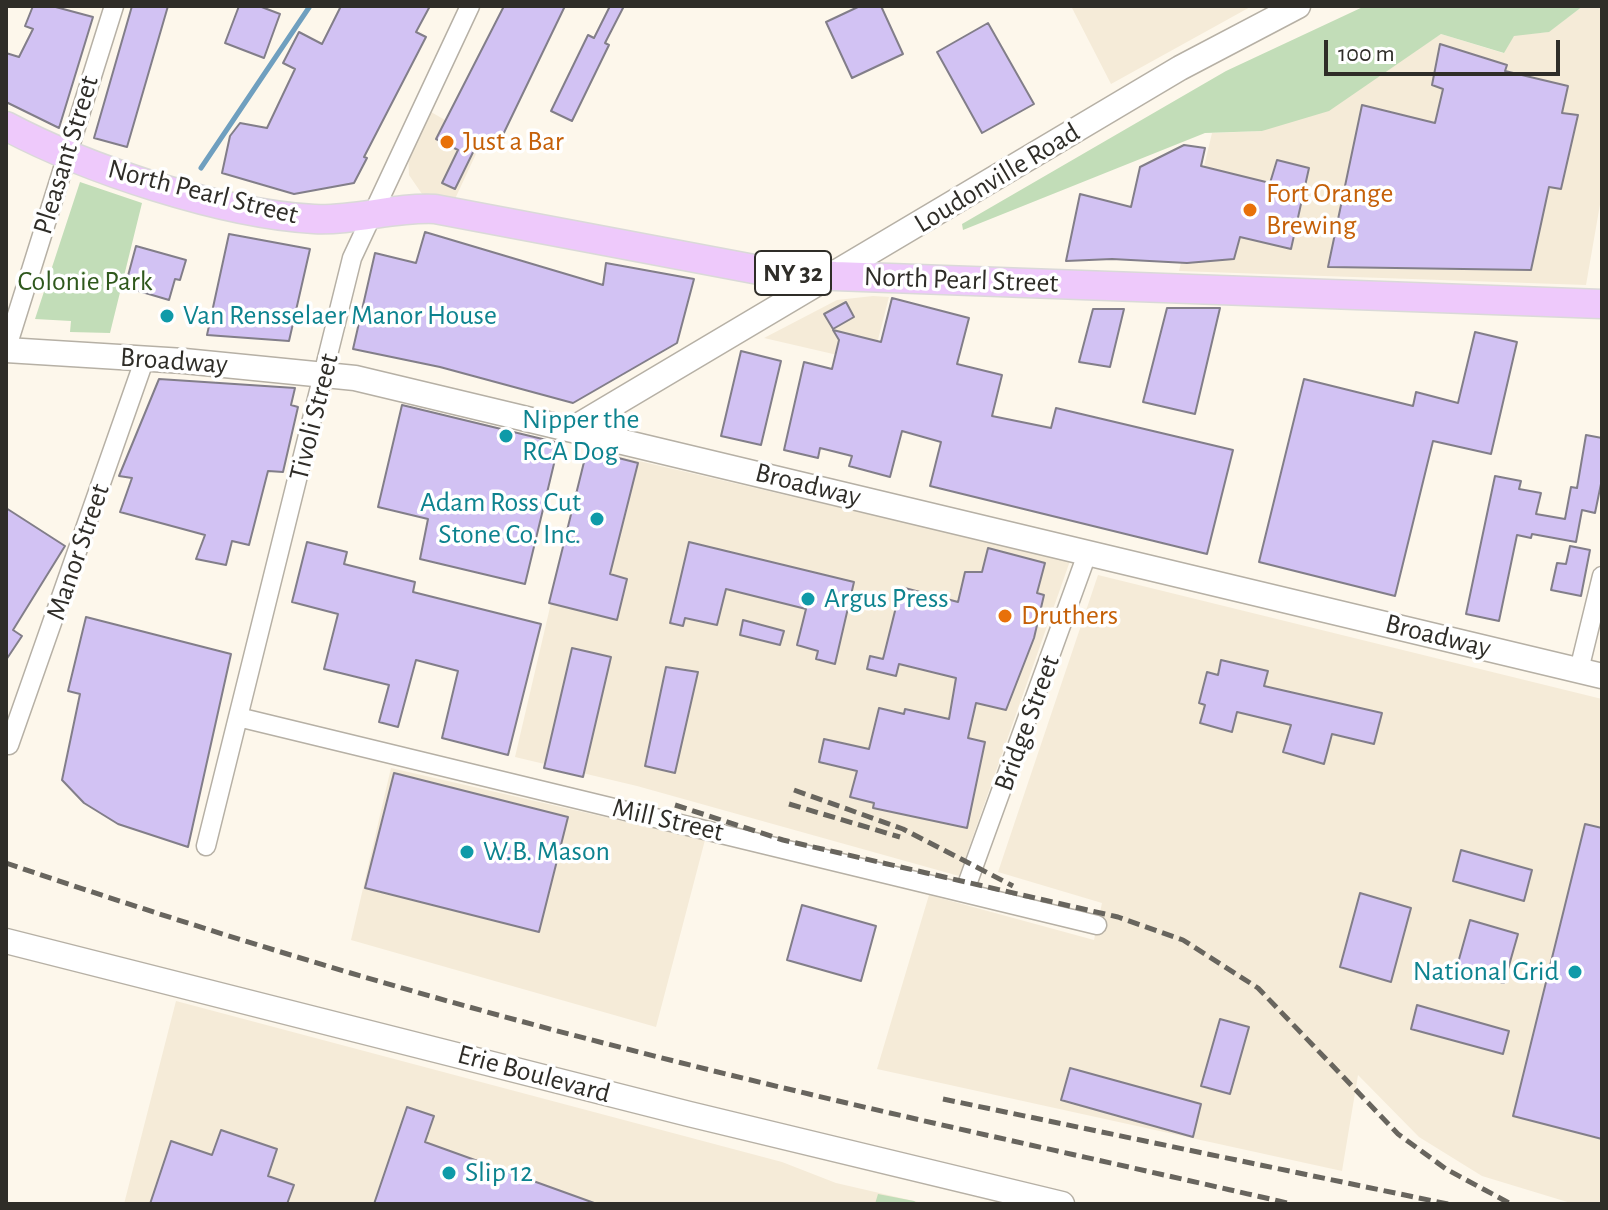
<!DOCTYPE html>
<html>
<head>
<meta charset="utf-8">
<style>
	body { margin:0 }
	#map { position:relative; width:1608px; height:1210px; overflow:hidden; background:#fdf7eb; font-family:"Alegreya Sans",sans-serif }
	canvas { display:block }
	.frame { position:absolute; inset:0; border:8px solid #2f2d28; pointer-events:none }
	.scale { position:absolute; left:1324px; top:40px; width:236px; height:36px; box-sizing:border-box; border:4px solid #2f2d28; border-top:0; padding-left:10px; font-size:24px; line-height:28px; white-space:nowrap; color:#2f2d28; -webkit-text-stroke:6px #fff; paint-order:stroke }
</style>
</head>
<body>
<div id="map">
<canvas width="1608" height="1210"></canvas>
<div class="frame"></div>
<div class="scale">100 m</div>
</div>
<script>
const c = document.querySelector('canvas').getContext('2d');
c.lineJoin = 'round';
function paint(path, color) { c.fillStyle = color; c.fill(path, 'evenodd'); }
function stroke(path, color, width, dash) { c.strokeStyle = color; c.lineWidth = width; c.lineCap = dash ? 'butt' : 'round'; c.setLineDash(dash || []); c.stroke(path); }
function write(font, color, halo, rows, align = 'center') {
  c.font = font + ' "Alegreya Sans",sans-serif'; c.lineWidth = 7; c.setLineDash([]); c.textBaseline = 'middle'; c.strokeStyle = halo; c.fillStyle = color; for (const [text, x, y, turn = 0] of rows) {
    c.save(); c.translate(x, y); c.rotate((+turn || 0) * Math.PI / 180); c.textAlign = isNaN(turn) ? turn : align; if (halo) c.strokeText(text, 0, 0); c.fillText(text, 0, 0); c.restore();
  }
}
const built = new Path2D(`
	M1071,6H1252L1111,84Z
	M1583,6H1602V193L1586,285L1179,271L1212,133L1262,131L1399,61L1441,34L1503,53L1514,35L1548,32Z
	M431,112L482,141L454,201L422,194L409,175L408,151Z
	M873,296L889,297L872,363L764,338L837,300Z
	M587,449L1070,561L959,876L637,786L515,757Z
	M1098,575L1602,699V1204H1574L1482,1176L1419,1137L1358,1075L1342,1171L877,1069L929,895L1094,940L1102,903L998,872Z
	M391,768L705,840L656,1027L351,940Z
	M176,1001L782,1162L836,1183L927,1204H124Z`);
const green = new Path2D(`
	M1365,6H1583L1549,32L1514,36L1504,53L1441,34L1329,111L1262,131L1205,133L963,230L962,224L1226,71Z
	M80,182L142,203L110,333L70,332L71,321L35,319Z
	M878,1194L914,1201L919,1204H875Z`);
const stream = new Path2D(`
	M201,168L310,6`);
const building = new Path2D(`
	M33,6H52L93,17L59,128L6,102V53L19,57L33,29L25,26Z
	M132,6H168L127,147L94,138Z
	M239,6H259L280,14L264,58L225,43Z
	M341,6H430L416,32L426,37L364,157L367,158L354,183L294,194L222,173L230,136L240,123L267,128L295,69L283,63L299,32L322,44Z
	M504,6H565L498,145L481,136L455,189L442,183L458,150L436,139Z
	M610,6H624L605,43L609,45L572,121L551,111L588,35L594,38Z
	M860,6H881L903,54L852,78L826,22Z
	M988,23L1034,104L982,133L937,52Z
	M1440,44L1507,65L1505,71L1568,86L1562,113L1578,115L1561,189L1549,187L1531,270L1328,267L1362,105L1435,123L1443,89L1432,85Z
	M1184,145L1205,148L1201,166L1270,183L1277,160L1309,168L1291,249L1240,237L1234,259L1187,263L1112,259L1066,261L1080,194L1131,207L1140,167Z
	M425,232L603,285L606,263L694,279L677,343L573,403L440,367L353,349L375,253L416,263Z
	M229,234L310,249L289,341L207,335Z
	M136,246L186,260L180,280L175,279L169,300L125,287Z
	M892,298L969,318L957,364L1002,375L992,416L1051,428L1056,408L1233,450L1207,554L930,486L941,442L902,431L890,477L849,466L852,456L820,448L818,458L784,450L804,362L832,369L839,340L833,330L881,342Z
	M846,302L854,317L833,329L824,314Z
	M1167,308H1220L1195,414L1143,402Z
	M1093,309H1124L1110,367L1079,362Z
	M1475,332L1517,342L1491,454L1433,441L1395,596L1259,562L1304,379L1413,406L1416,392L1458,403Z
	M741,351L781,361L761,445L721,436Z
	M159,379L295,388L291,405L298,407L283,472L268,471L249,545L232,541L226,565L196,559L205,535L120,512L132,478L119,476Z
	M402,405L559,443L525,584L420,559L428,519L378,507Z
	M1586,435L1602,438V479L1595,513L1582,510L1576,542L1532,534L1531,538L1517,535L1499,621L1466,614L1495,476L1521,481L1519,489L1541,493L1536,514L1565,519L1571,487L1577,488Z
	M587,450L638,463L610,574L627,579L617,620L549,603Z
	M6,508L65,546L13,630L22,636L6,660Z
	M307,542L347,552L344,564L415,582L413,592L541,624L508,755L442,738L458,671L416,660L398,727L379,722L389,685L324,669L338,614L292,602Z
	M689,542L854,582L835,664L816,659L818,651L797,645L806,609L726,589L717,625L685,618L683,626L670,623Z
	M1570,546L1590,550L1581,596L1551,590L1557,563L1566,564Z
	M988,548L1045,563L1037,593L1044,595L1034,638L1006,710L976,703L968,738L985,742L967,828L873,808L874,803L850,797L857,771L819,762L824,739L869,749L879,708L904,714L905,709L949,719L956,678L899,664L896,676L867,669L870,656L883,659L901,587L958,602L965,572H982Z
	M86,617L231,654L188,847L118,824L84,803L62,780L80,694L68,691Z
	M743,620L784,631L780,645L740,635Z
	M572,648L611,657L583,777L544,768Z
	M1221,660L1268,671L1264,686L1382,713L1374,744L1332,734L1324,764L1283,752L1291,725L1237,712L1232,732L1200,723L1205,705L1199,703L1207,672L1218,675Z
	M666,667L698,672L675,773L645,766Z
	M394,773L568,817L539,932L365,888Z
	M1585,824L1602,828V1139L1513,1116Z
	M1461,850L1532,870L1524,901L1453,881Z
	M1360,893L1411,908L1391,982L1340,967Z
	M802,905L876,926L861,981L787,960Z
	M1470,920L1518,934L1504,983L1456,970Z
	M1417,1005L1509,1031L1503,1054L1411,1029Z
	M1220,1019L1249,1027L1230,1094L1201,1086Z
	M1070,1068L1201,1104L1193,1137L1061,1100Z
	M407,1107L434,1116L425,1142L597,1204H374Z
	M221,1130L277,1149L268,1176L294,1185L287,1204H150L171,1141L212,1155Z`);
const street = new Path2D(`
	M6,350L114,6
	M1579,670L1602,576
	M238,717L1097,925
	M9,745L145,358
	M206,846L352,258L470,6
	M965,890L1087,554`);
const secondary = new Path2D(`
	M6,350L184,361L355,378L1602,676
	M574,428L1180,68L1298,6
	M6,941L689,1114L1062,1204`);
const primary = new Path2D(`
	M6,126C87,169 222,214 314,219C355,221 394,207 435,209L759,270L835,276L1602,304`);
const rail = new Path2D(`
	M794,790L903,829L1013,886
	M789,804L900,837
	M675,805L783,840L1118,917L1183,940L1258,988L1398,1134L1446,1169L1511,1204
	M6,863C211,933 418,996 627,1049C847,1106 1070,1153 1292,1204
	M943,1099L1448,1204`);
const markers = [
	[447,142,8,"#e8710a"],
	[1250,210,8,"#e8710a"],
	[167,316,8,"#0f9aa8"],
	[506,436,8,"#0f9aa8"],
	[597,519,8,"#0f9aa8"],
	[808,599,8,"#0f9aa8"],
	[1005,616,8,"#e8710a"],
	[467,852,8,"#0f9aa8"],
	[1575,972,8,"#0f9aa8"],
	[449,1173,8,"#0f9aa8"]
];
const shields = [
	[793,273,76]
];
const shieldNames = [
	["NY 32",793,273]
];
const foodNames = [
	["Just a Bar",463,142],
	["Fort Orange",1266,194],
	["Brewing",1266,226],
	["Druthers",1021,616]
];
const streetNames = [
	["Pleasant Street",66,155,-73],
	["Loudonville Road",997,178,-31],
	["North Pearl Street",203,192,14],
	["North Pearl Street",961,280,2],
	["Broadway",174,361,4],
	["Tivoli Street",314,417,-76],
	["Broadway",808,485,14],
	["Manor Street",78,552,-71],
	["Broadway",1438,636,14],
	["Bridge Street",1027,723,-70],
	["Mill Street",668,820,13],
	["Erie Boulevard",534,1074,15]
];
const parkNames = [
	["Colonie Park",85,282]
];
const cultureNames = [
	["Van Rensselaer Manor House",183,316],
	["Nipper the",522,420],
	["RCA Dog",522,452],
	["Adam Ross Cut",581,503,"right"],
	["Stone Co. Inc.",581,535,"right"],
	["Argus Press",824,599],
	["W.B. Mason",483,852],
	["National Grid",1559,972,"right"],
	["Slip 12",465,1173]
];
paint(built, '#f5ebd8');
paint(green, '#c2ddb8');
stroke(stream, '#6f9fbf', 5);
paint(building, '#d2c2f3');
stroke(building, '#827e89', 2);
stroke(street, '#b6b0a5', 21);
stroke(secondary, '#b6b0a5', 27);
stroke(primary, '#dad9d8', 31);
stroke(street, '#fff', 18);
stroke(secondary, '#fff', 24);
stroke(primary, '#eec9fb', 28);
stroke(rail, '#68655e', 5, [12, 6]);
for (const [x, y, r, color] of markers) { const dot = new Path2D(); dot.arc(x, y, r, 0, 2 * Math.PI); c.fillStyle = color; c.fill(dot); stroke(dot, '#fff', 3); }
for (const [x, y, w] of shields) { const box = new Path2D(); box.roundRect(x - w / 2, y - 22, w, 44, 6); c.fillStyle = '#fff'; c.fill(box); stroke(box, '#2f2d28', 2); }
write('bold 26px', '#2f2d28', null, shieldNames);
write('28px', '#c56008', '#fff', foodNames, 'left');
write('28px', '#2f2d28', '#fff', streetNames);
write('28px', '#2f581d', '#fff', parkNames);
write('28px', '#0d838f', '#fff', cultureNames, 'left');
</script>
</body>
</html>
